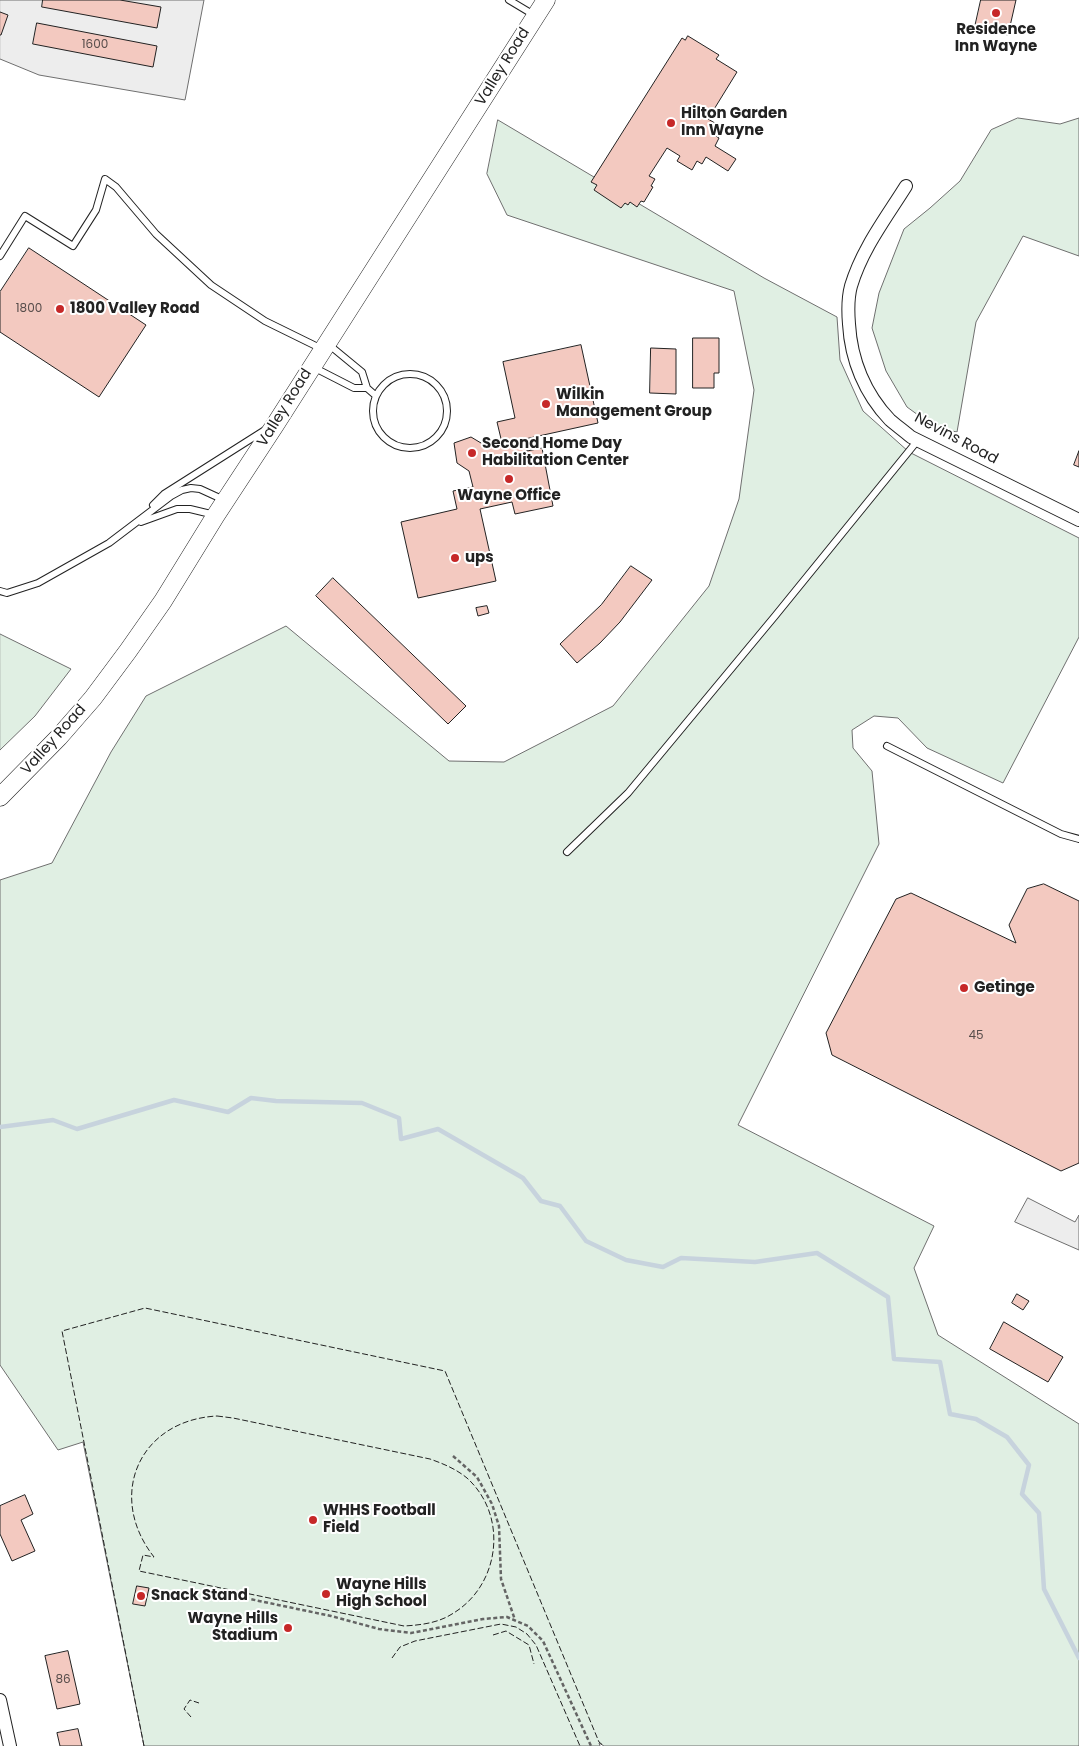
<!DOCTYPE html>
<html>
<head>
<meta charset="utf-8">
<style>
	body { margin:0 }
	canvas { display:block; background:#fff }
</style>
</head>
<body>
<canvas width="1079" height="1746"></canvas>
<script>
const c = document.querySelector('canvas').getContext('2d');
c.lineJoin = 'round';
function paint(path, color) { c.fillStyle = color; c.fill(path, 'evenodd'); }
function stroke(path, color, width, dash) { c.strokeStyle = color; c.lineWidth = width; c.lineCap = dash ? 'butt' : 'round'; c.setLineDash(dash || []); c.stroke(path); }
function write(font, color, halo, rows, align = 'center') {
  c.font = font + ' Poppins,sans-serif'; c.lineWidth = 4; c.setLineDash([]); c.textBaseline = 'middle'; c.strokeStyle = halo; c.fillStyle = color; for (const [text, x, y, turn = 0] of rows) {
    c.save(); c.translate(x, y); c.rotate((+turn || 0) * Math.PI / 180); c.textAlign = isNaN(turn) ? turn : align; if (halo) c.strokeText(text, 0, 0); c.fillText(text, 0, 0); c.restore();
  }
}
const green = new Path2D(`
	M1018,118L1060,124L1079,118V256L1023,236L976,322L957,432L936,428L907,407L886,371L872,328L879,293L904,229L930,208L960,181L991,130Z
	M498,120L764,278L837,317L840,360L863,411L909,452L1079,538V637L1003,783L927,748L898,718L874,716L852,730L853,748L872,771L879,844L738,1125L934,1226L914,1268L938,1335L1079,1424V1746H604L599,1743L600,1746H144L83,1442L58,1450L0,1365V880L52,863L111,752L146,696L286,626L449,761L504,762L613,706L709,586L739,499L754,390L734,291L507,215L487,174Z
	M0,634L71,669L35,716L0,750Z`);
const parking = new Path2D(`
	M0,0H204L185,100L39,75L0,59Z
	M1028,1198L1075,1222L1079,1215V1250L1015,1222Z`);
const stream = new Path2D(`
	M0,1127L53,1120L77,1129L174,1100L228,1112L251,1098L276,1101L362,1103L399,1118L401,1139L438,1129L523,1178L541,1201L560,1206L586,1241L626,1260L663,1267L681,1258L755,1262L817,1253L888,1297L894,1359L940,1362L950,1414L976,1419L1007,1437L1029,1465L1022,1494L1039,1513L1044,1589L1079,1658`);
const building = new Path2D(`
	M43,0H120L161,7L157,28L42,7Z
	M981,0H1016L1008,35L975,27Z
	M0,12L8,15L1,35H0Z
	M37,23L157,46L153,67L33,44Z
	M688,36L719,55L716,59L737,72L708,119L720,126L714,135L719,138L715,146L736,159L728,171L706,157L702,164L697,161L692,170L677,161L680,156L667,148L649,176L655,179L651,186L653,187L644,202L641,201L637,207L630,202L628,205L625,203L621,208L594,190L597,185L591,182L682,38L685,40Z
	M29,248L146,325L99,397L0,332V292Z
	M693,338H719V373H714V388H693Z
	M581,345L598,423L525,439L527,451L542,448L553,506L515,514L512,502L480,509L496,581L418,598L401,522L457,509L453,491L473,487L469,471L457,463L454,443L471,437L486,446L502,443L497,422L515,418L503,362Z
	M651,348L676,349V394L650,393Z
	M1079,451V467L1074,465Z
	M631,566L652,580L620,622L600,643L577,663L560,644L601,605Z
	M333,578L466,706L448,724L316,596Z
	M487,606L489,613L478,616L476,608Z
	M1044,884L1079,901V1163L1061,1171L832,1055L826,1033L896,899L911,893L1016,943L1009,925L1027,889Z
	M1017,1294L1029,1301L1023,1310L1012,1303Z
	M1004,1322L1063,1357L1048,1382L990,1349Z
	M25,1495L33,1514L21,1520L35,1551L12,1561L0,1534V1506Z
	M137,1586L149,1588L145,1606L133,1604Z
	M68,1651L80,1704L57,1709L45,1656Z
	M78,1729L82,1746H60L57,1733Z`);
const path = new Path2D(`
	M453,1456L477,1477L492,1504L499,1526L501,1579L515,1620
	M245,1598L331,1616L379,1629L411,1633L483,1619L507,1617L528,1626L543,1641L591,1746`);
const lane = new Path2D(`
	M509,0L534,15
	M0,256L25,216L73,246L96,210L105,179L116,187L156,234L211,285L265,321L322,349
	M328,344L362,372L367,388L375,395
	M313,367L354,388H367
	M373 411a37 37 0 1 1 74 0a37 37 0 1 1-74 0Z
	M153,505L164,494L265,430
	M141,522L177,509H190L215,515
	M0,591L7,593L38,583L109,543L171,496L182,490L191,488L200,489L224,500
	M887,746L1061,834L1079,839
	M567,852L628,793L775,616L918,440`);
const street = new Path2D(`
	M906,186C886,218 862,249 851,286C848,297 848,312 849,324C851,360 865,394 890,420C897,426 904,431 911,437L1079,520
	M0,1700L10,1746`);
const secondary = new Path2D(`
	M0,797L59,737L93,698L128,651L163,601L216,515L275,425L546,0`);
const fence = new Path2D(`
	M217,1416L233,1418L430,1459C444,1464 456,1469 467,1478C509,1516 500,1586 452,1614C438,1623 421,1625 404,1626L139,1571L143,1555L154,1557C106,1496 139,1420 217,1416Z
	M493,1635L506,1631L529,1645L534,1664
	M392,1658L400,1647L415,1641L501,1624L516,1627L527,1634L536,1645L580,1746
	M191,1717L184,1709L190,1700L199,1703
	M144,1746L62,1331L145,1308L445,1371L599,1742L604,1746`);
const markers = [
	[996,13,5,"#c62828"],
	[671,123,5,"#c62828"],
	[60,309,5,"#c62828"],
	[546,404,5,"#c62828"],
	[472,453,5,"#c62828"],
	[509,479,5,"#c62828"],
	[455,558,5,"#c62828"],
	[964,988,5,"#c62828"],
	[313,1520,5,"#c62828"],
	[326,1594,5,"#c62828"],
	[141,1596,5,"#c62828"],
	[288,1628,5,"#c62828"]
];
const numberNames = [
	["1600",95,45],
	["1800",29,309],
	["45",976,1036],
	["86",63,1680]
];
const poiNames = [
	["Residence",996,30,"center"],
	["Inn Wayne",996,47,"center"],
	["Hilton Garden",681,114],
	["Inn Wayne",681,131],
	["1800 Valley Road",70,309],
	["Wilkin",556,395],
	["Management Group",556,412],
	["Second Home Day",482,444],
	["Habilitation Center",482,461],
	["Wayne Office",509,496,"center"],
	["ups",465,558],
	["Getinge",974,988],
	["WHHS Football",323,1511],
	["Field",323,1528],
	["Wayne Hills",336,1585],
	["High School",336,1602],
	["Snack Stand",151,1596],
	["Wayne Hills",278,1619,"right"],
	["Stadium",278,1636,"right"]
];
const streetNames = [
	["Valley Road",503,67,-58],
	["Valley Road",285,408,-58],
	["Nevins Road",956,439,28],
	["Valley Road",54,740,-48]
];
paint(green, '#e0efe3');
stroke(green, '#6f6f6f', 1);
paint(parking, '#ededed');
stroke(parking, '#6f6f6f', 1);
stroke(stream, '#c7d3dd', 4.5);
paint(building, '#f3c9c0');
stroke(building, '#222', 1);
stroke(lane, '#222', 8);
stroke(street, '#222', 14);
stroke(secondary, '#222', 19);
stroke(path, '#646464', 2.5, [4, 2.5]);
stroke(lane, '#fff', 6);
stroke(street, '#fff', 12);
stroke(secondary, '#fff', 18);
stroke(fence, '#222', 1, [6, 2.5]);
for (const [x, y, r, color] of markers) { const dot = new Path2D(); dot.arc(x, y, r, 0, 2 * Math.PI); c.fillStyle = color; c.fill(dot); stroke(dot, '#fff', 2); }
write('12px', '#564c4a', null, numberNames);
write('bold 15px', '#222', '#fff', poiNames, 'left');
write('15px', '#222', '#fff', streetNames);
</script>
</body>
</html>
